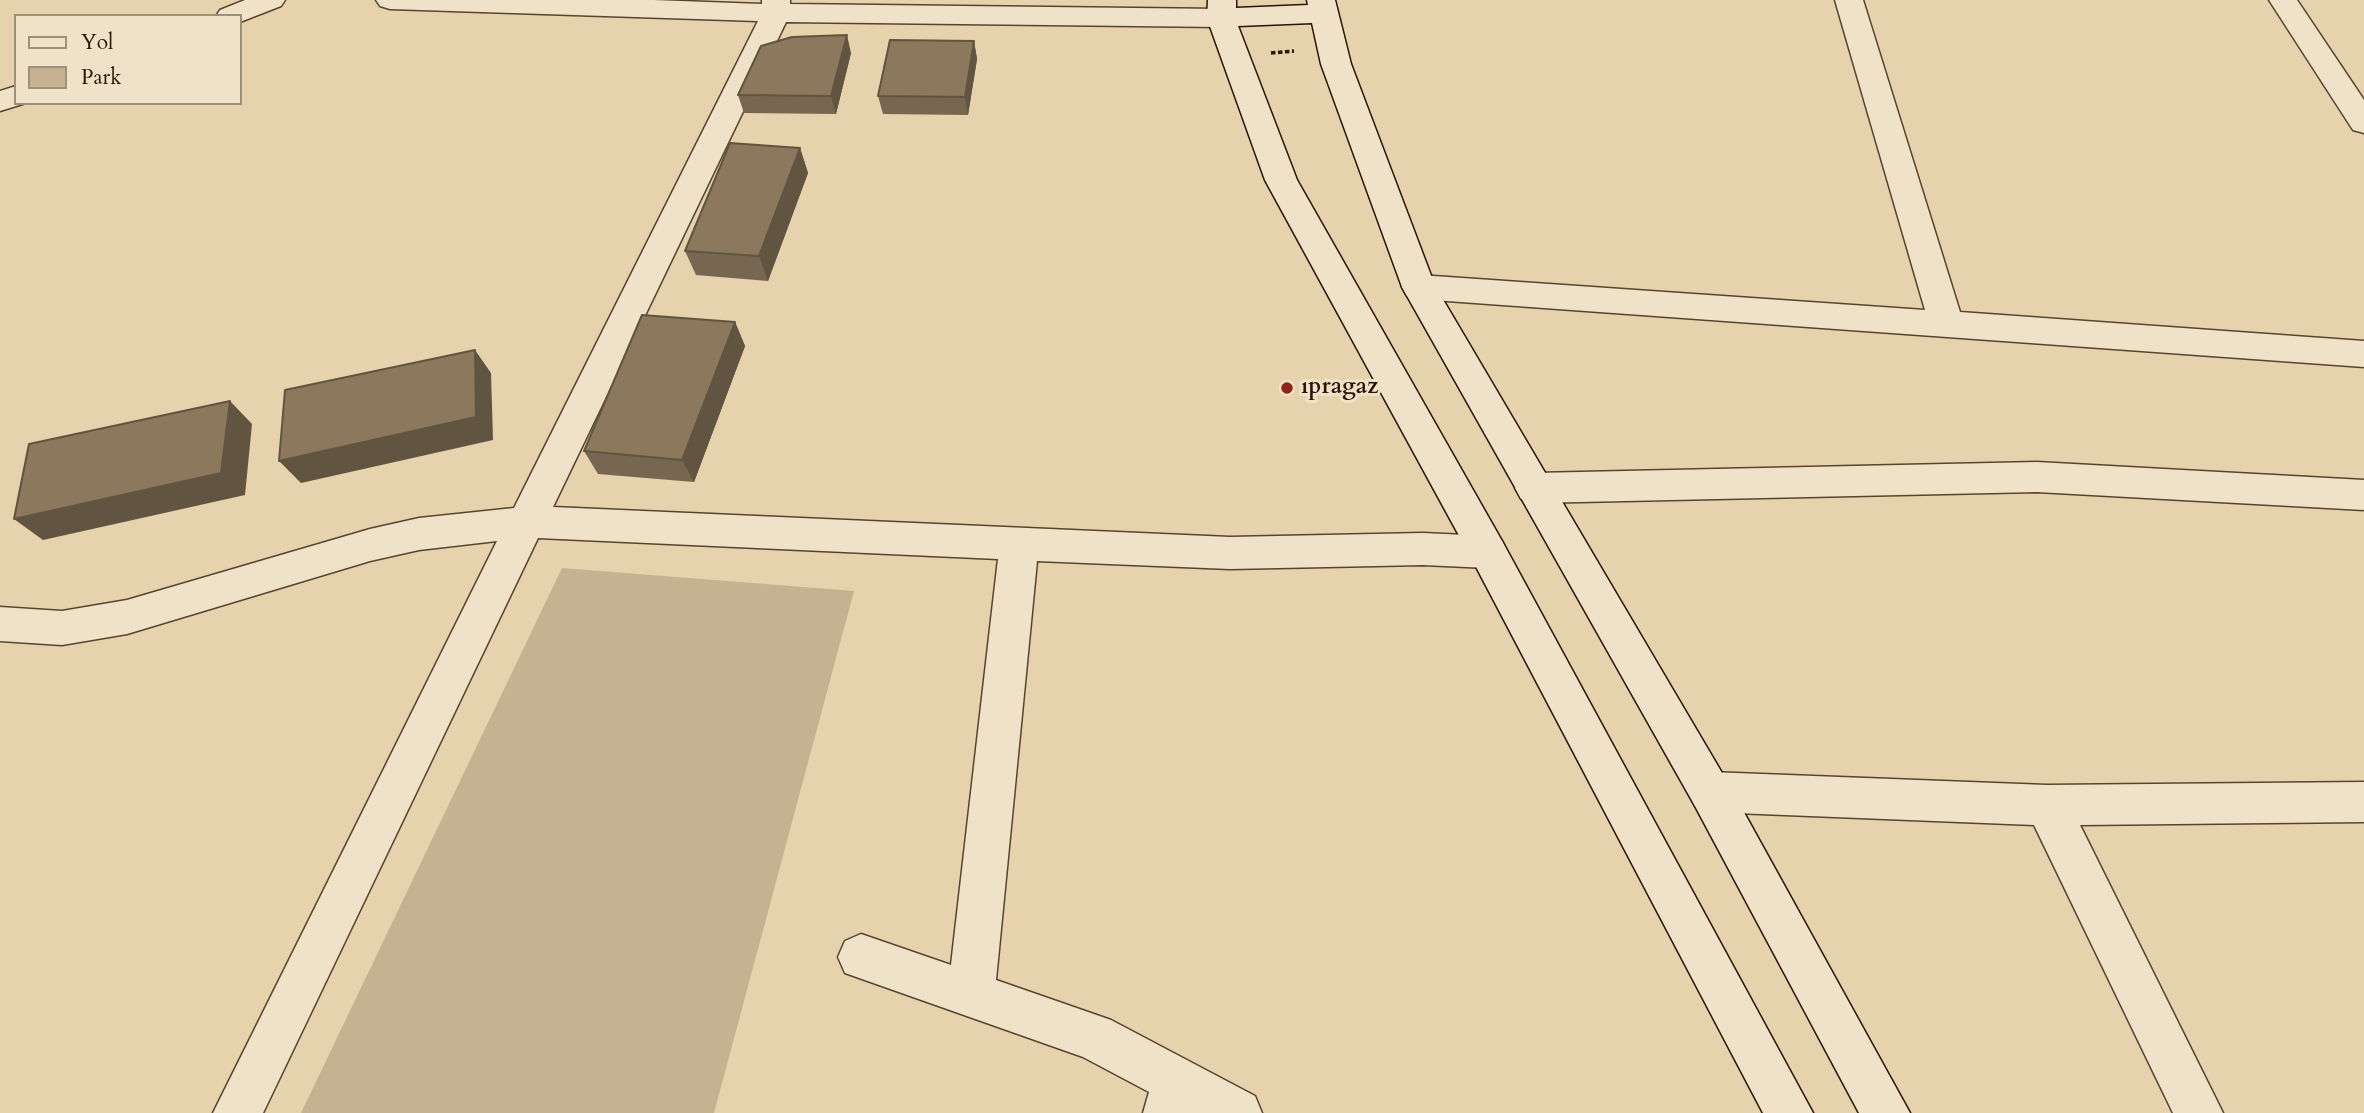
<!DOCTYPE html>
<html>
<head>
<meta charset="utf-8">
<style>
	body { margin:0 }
	#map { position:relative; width:2364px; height:1113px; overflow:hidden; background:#e6d2ac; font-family:Cardo,serif }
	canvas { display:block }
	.legend { position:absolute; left:14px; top:14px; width:228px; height:91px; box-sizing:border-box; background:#efe2c9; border:2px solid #9f907b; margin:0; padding:9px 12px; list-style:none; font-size:21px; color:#281607 }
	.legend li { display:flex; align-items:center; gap:14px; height:35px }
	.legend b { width:35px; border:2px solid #9f907b }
</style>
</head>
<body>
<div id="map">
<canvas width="2364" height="1113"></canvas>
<ul class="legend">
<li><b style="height:9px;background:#efe2c9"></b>Yol</li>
<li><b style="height:19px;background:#c6b290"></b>Park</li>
</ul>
</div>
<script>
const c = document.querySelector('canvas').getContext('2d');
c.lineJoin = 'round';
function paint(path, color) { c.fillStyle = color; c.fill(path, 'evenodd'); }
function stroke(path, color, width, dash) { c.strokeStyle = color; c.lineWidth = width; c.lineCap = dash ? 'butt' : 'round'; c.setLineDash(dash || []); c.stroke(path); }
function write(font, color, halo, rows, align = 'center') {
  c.font = font + ' Cardo,serif'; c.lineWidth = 6; c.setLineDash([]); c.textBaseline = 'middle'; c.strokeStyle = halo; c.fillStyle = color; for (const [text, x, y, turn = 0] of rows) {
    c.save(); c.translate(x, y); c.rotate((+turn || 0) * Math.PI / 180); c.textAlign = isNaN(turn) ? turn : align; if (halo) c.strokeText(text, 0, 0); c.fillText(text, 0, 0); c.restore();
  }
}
const green = new Path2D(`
	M562,568L854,591L714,1113H301Z`);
const path = new Path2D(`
	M1271,53L1294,51`);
const street = new Path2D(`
	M245,0H285L281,6L240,22V16H216L220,10Z
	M376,0H653L762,4V0H790V4L1221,9L1231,12L1235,18L1231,24L1221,27L786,22L553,507L1230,537L1423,533L1488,536L1502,541L1507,552L1502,563L1488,568L1423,565L1230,569L1037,561L996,980L1111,1020L1255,1096L1262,1113H1143L1149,1092L1083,1057L845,973L838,957L845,941L861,934L951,965L998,559L538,538L263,1113H213L497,541L419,550L370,561L127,634L62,645L0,641V607L62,611L127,600L370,529L419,518L514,508L758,21L390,9L380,6Z
	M1835,0H1863L1960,312L2364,341V367L1419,299L1407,296L1402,287L1407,278L1419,275L1925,310Z
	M2269,0H2297L2364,100V133L2353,130Z
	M16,86V103H26L0,111V91Z
	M2037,462L2364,480V510L2037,492L1534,503L1521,499L1515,488L1521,477L1534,473Z
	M1710,772L2047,785L2364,782V822L2080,825L2223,1113H2173L2034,825L1710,812L1695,806L1689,792L1695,778Z`);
const secondary = new Path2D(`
	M1208,0H1236V8L1308,5L1307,0H1335L1351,64L1435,286L1725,778L1910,1113H1859L1695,806L1402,287L1321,64L1312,23L1238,26L1297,180L1502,541L1813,1113H1763L1474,563L1265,180L1207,18Z`);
const wall = new Path2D(`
	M974,41L977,59L968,115L883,114L878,96Z
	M851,53L836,114L744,113L738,95Z
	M800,148L808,173L768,281L696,275L685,251Z
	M735,322L745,346L694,482L598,474L584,451Z`);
const shadedWall = new Path2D(`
	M847,35L851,53L836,114L831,96Z
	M974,41L977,59L968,115L965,97Z
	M800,148L808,173L768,281L759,256Z
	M735,322L745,346L694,482L682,460Z
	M475,350L491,373L493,440L301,483L279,461Z
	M230,401L252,424L245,495L43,540L14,519Z`);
const building = new Path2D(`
	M847,35L831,96L738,95L761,46L792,37Z
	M890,40L974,41L965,97L878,96Z
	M730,143L800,148L759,256L685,251Z
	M642,315L735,322L682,460L584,451Z
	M475,350L476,417L279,461L285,390Z
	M230,401L221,473L14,519L29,444Z`);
const markers = [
	[1287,388,7,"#8f2418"]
];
const poiNames = [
	["ıpragaz",1301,388]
];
paint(green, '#c6b290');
stroke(street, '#584530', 3);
stroke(secondary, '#281607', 3);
stroke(path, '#281607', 3.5, [4.5, 2.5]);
paint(street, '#efe2c9');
paint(secondary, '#efe2c9');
paint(wall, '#786750');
paint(shadedWall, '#615441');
paint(building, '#8b785d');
stroke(building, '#615441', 2);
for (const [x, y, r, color] of markers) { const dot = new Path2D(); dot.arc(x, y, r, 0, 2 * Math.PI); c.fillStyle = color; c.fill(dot); stroke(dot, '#efe2c9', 2.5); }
write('bold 23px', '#281607', '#efe2c9', poiNames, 'left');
</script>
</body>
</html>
